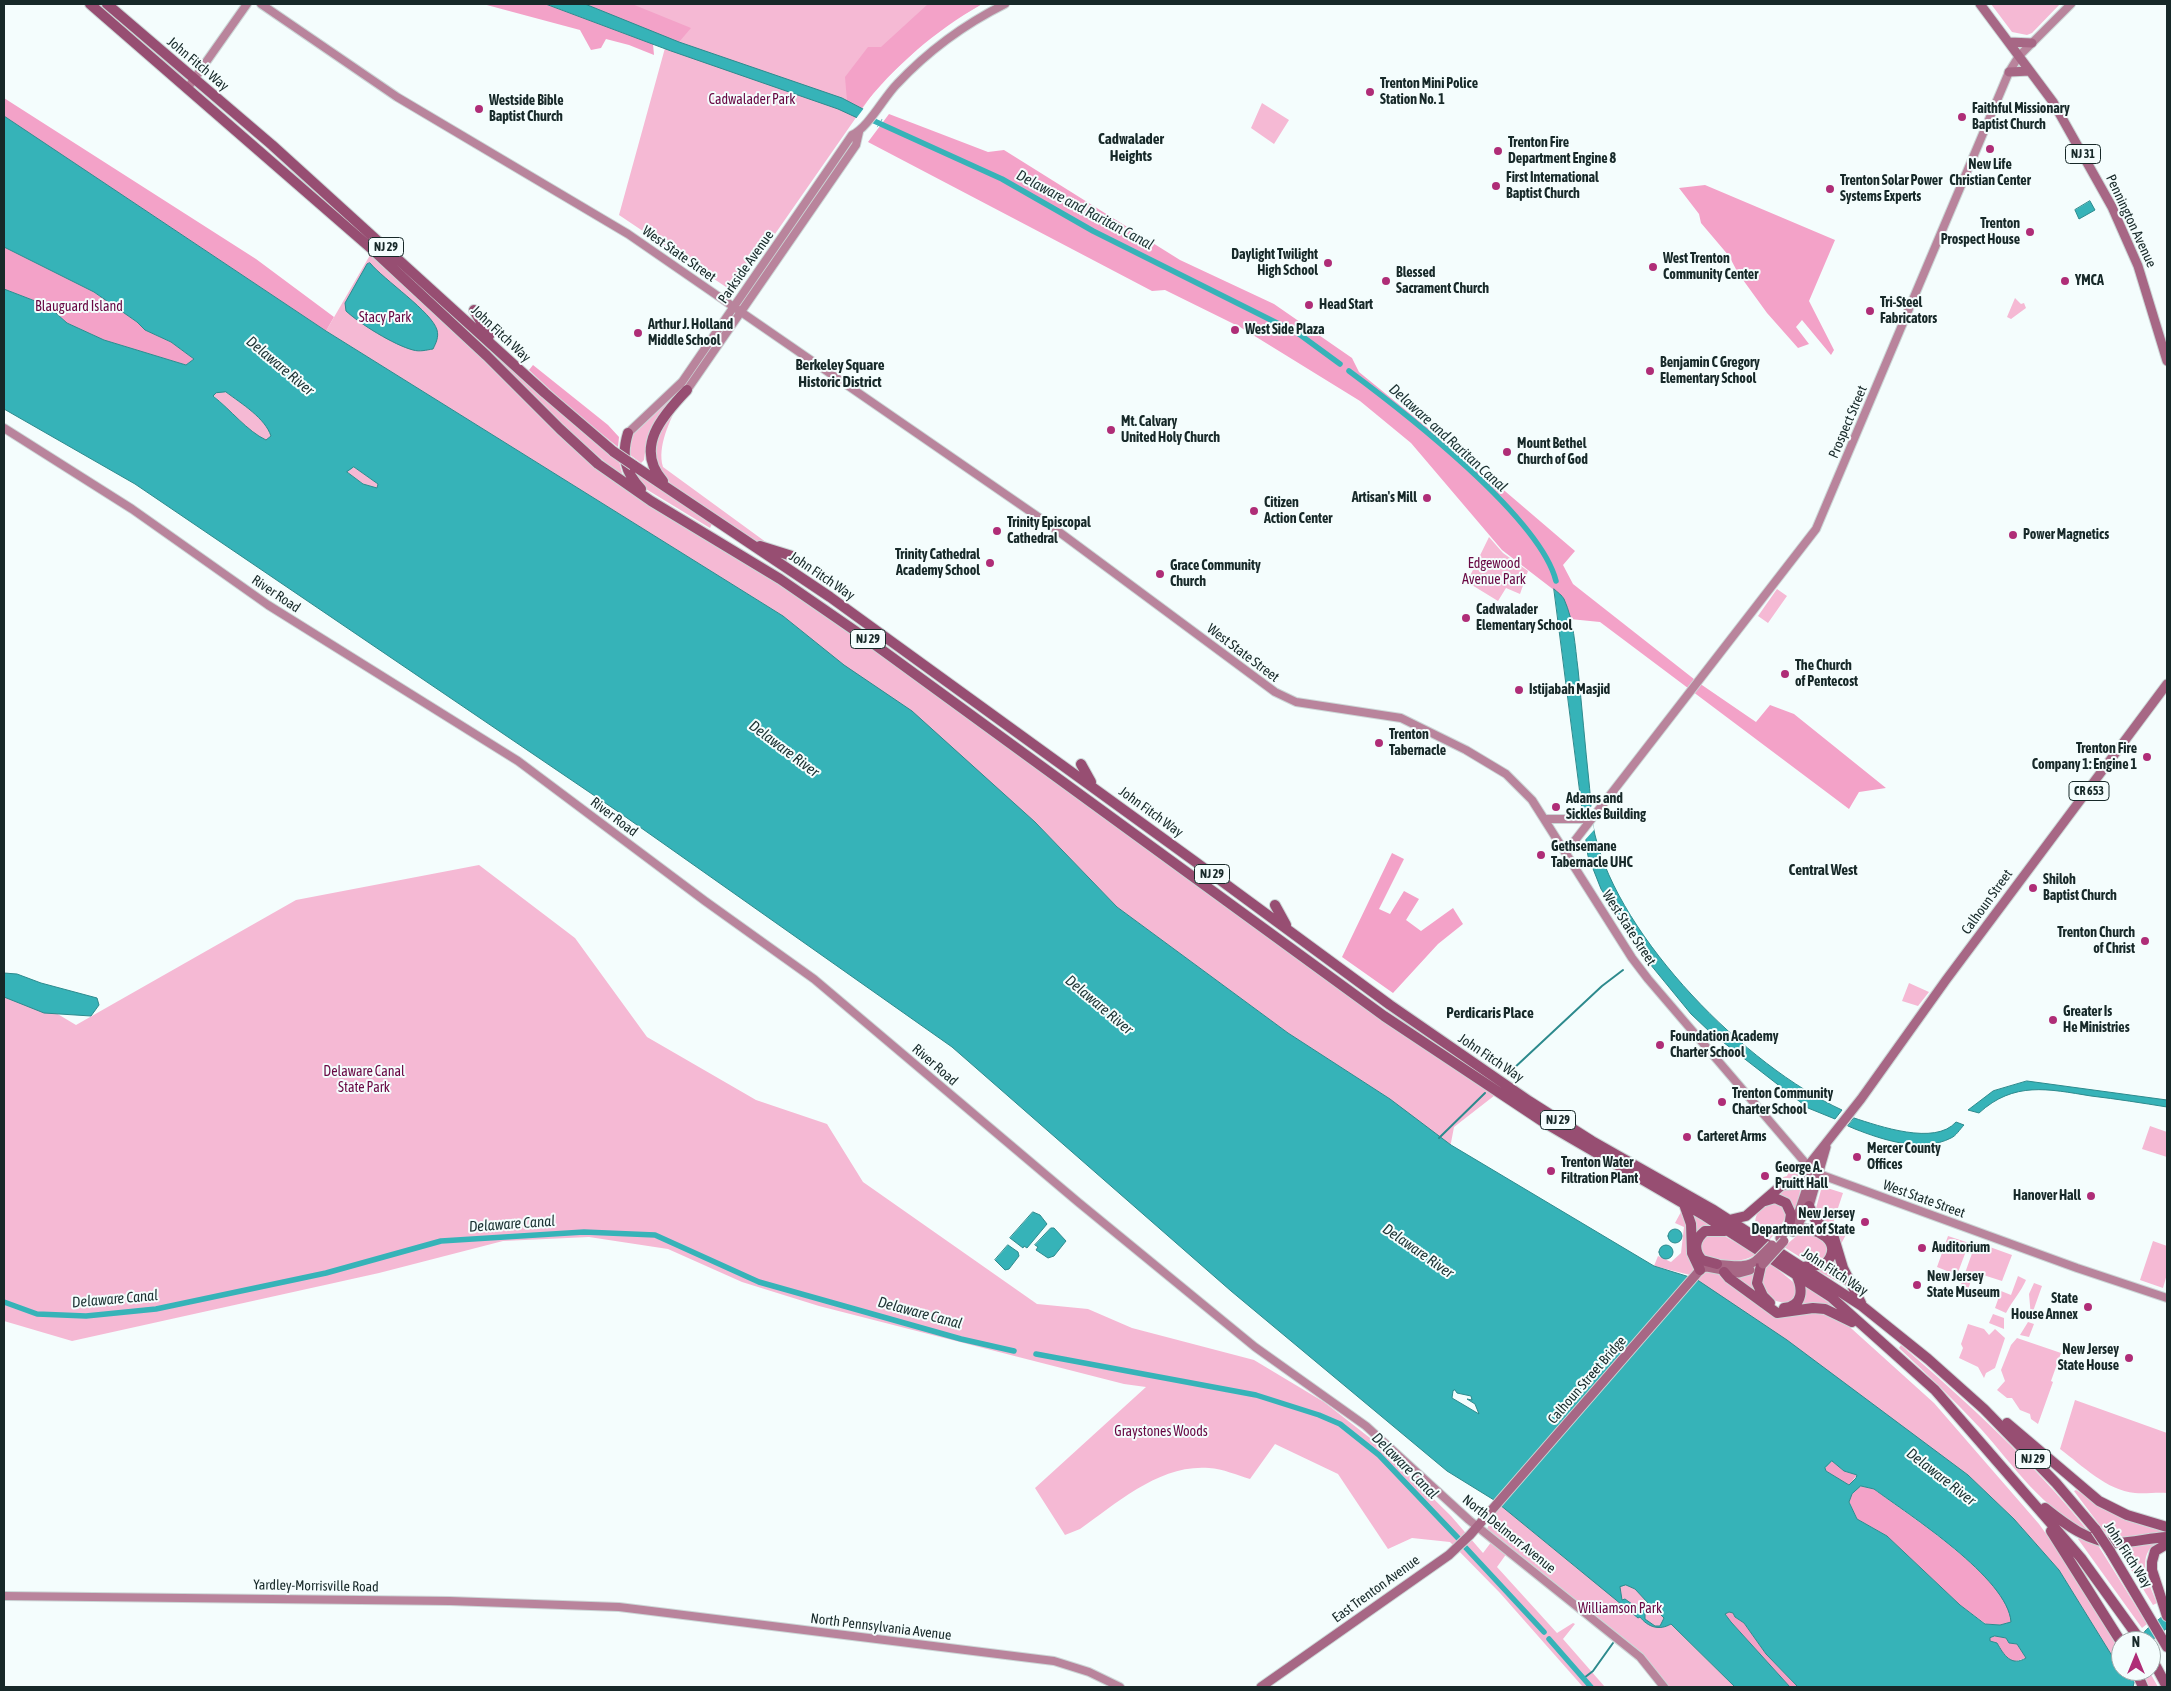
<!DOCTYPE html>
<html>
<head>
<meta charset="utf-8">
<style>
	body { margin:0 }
	#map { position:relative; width:2171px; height:1691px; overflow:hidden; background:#f4fdfd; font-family:"Asap Condensed",sans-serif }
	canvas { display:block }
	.frame { position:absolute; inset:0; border:5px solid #172929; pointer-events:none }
	.north { position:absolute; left:2111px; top:1631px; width:50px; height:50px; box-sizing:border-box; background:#f4fdfd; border:1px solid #9ca8a8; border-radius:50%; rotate:0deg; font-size:14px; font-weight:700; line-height:20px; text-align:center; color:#172929 }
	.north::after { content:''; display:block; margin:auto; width:18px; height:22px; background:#af2d77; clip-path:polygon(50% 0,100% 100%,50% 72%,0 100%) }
</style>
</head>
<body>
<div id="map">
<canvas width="2171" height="1691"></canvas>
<div class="frame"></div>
<div class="north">N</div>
</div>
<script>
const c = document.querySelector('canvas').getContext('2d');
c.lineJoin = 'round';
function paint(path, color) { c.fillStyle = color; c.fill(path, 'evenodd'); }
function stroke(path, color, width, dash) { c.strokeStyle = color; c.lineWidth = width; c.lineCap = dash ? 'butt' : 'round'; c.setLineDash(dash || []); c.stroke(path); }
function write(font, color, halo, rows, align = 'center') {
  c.font = font + ' "Asap Condensed",sans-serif'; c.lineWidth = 4; c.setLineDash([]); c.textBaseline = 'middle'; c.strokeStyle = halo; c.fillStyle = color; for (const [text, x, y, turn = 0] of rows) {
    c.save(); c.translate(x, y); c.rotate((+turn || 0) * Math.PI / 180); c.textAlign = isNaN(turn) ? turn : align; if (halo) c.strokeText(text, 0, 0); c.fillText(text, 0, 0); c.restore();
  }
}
const green = new Path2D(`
	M585,4H982L956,19L924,43L878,86L736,290L726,287L619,215L665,48L602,11Z
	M1991,4H2060L2032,33L2027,35L2012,32Z
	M1262,103L1289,120L1274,144L1251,128Z
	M257,139L284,161L575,426L619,461L623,477L567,430L435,301Z
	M373,250L598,464L780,579L1499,1092L1454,1127L1450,1148L1390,1099L1288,1033L1117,907L1035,822L783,616L326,331Z
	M2015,298L2021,304L2024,303L2026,308L2011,319L2007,317Z
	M226,392C242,404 265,418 271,436L266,440C247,431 230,410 213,395L216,393Z
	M675,394L647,438L644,460L641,463L626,452C634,422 652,413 675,394Z
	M679,402C670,421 657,446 663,467L774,548L752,539L672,485L659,471L653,445L660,428Z
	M354,467L378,484L377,488L363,484L347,472Z
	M629,469L712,524L710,528L641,486Z
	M1489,537L1503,553L1528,571L1520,594L1506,588L1498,601L1467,582Z
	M1777,589L1787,596L1768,623L1758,616Z
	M479,865L575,938L647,1037L756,1100L827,1124L863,1182L1037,1304L1088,1309L1132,1328L1254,1360L1324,1402L1379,1445L1451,1516L1483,1553L1492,1541L1507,1553L1497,1567L1557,1633L1573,1623L1575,1624L1563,1639L1605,1687H1583L1500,1593L1450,1542L1412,1538L1388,1549L1338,1474L1275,1444L1250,1479C1237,1475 1223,1469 1209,1468C1160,1464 1117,1503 1080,1529L1065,1535L1035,1488L1146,1387L1124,1384L819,1306L742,1282L668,1249L589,1237L503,1241L379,1273L72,1341L4,1321V982L76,1025L296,900Z
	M1909,983L1929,992L1918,1006L1902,1001Z
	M2150,1126L2167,1132V1157L2142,1149Z
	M1793,1163L1799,1169L1798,1180L1781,1182L1777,1179L1787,1176Z
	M1781,1188L1800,1190L1799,1200L1793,1212C1792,1201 1787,1199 1777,1195Z
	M1827,1188L1843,1193L1833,1223L1849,1229L1841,1244L1832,1230L1815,1212L1821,1190Z
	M1774,1202L1782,1204L1788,1212L1780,1228L1770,1239C1748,1227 1752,1210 1774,1202Z
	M1682,1210L1688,1223L1686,1244L1773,1314L1824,1311L1842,1320L1934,1403L2039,1524L2064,1559L2121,1651V1664L2114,1659L2059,1570L2014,1519L1968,1475L1690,1275L1654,1266L1658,1256L1671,1262L1681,1253L1684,1227L1675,1223Z
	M1691,1213L1713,1226L1704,1227L1693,1239Z
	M1802,1231L1821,1235L1830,1249L1823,1261L1808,1262L1784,1247Z
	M1708,1234H1721L1756,1254C1735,1270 1679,1258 1708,1234Z
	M1948,1236L1969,1243L1957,1275L1937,1267Z
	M2153,1241L2167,1246V1274L2163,1288L2140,1280Z
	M1976,1242L2012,1255L2002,1281L1974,1272L1965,1298L1959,1290Z
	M1835,1252L1846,1285V1286L1818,1271Z
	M1770,1263L1798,1286V1293L1789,1303C1764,1303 1751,1283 1770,1263Z
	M1755,1271L1759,1296L1729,1275L1751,1274Z
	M2018,1276L2026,1280C2021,1292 2012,1301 2006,1313L1995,1308L2001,1291L2011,1295Z
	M2034,1283L2042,1286L2031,1317L2029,1294Z
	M1806,1287L1841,1311L1792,1309L1803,1298Z
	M1993,1314L2004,1318V1329L1989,1323Z
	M2028,1322L2034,1324L2029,1337L2020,1335Z
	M1968,1324L1984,1329L1989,1335L1995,1329L2005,1338L1995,1368L1986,1373L1984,1378L1978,1367L1959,1358L1963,1348L1961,1344Z
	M2017,1338L2061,1353L2051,1381L2053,1382L2038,1424L2031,1419L2030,1414L2020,1410L2012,1398H2007L1997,1390L2005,1381L2001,1370L2011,1345Z
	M1901,1345C1970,1405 2031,1460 2088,1531C2042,1509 2014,1466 1981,1429C1955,1401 1927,1374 1899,1348Z
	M2075,1400L2167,1433V1493C2157,1492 2146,1494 2135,1493C2106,1490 2083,1466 2060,1449Z
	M2076,1490L2104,1507L2167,1529V1534C2162,1538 2153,1544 2149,1550C2139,1565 2151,1588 2157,1603L2153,1605L2122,1555L2074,1491Z
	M1499,1504L1579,1570L1616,1580L1635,1589L1735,1687H1664L1620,1641L1486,1531Z
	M2082,1536L2096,1542L2147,1624L2142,1628L2078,1539Z
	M2139,1671H2149L2158,1687H2146Z`);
const forest = new Path2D(`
	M483,4H546L653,44L654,55L629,45L606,39L601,48L591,50L580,30Z
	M585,4H632L691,28L679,42Z
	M928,4H982C935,31 894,66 861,109L847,101L845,77L868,47H881Z
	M4,98L256,259L334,317L326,331L4,116Z
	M889,114L988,152L1004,150L1180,260L1274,304L1352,358L1359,372L1499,486L1575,551L1563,565L1573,584L1699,683L1756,722L1770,705L1794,714L1886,788L1859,792L1849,809L1600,622L1570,619L1563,597L1502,550L1411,443L1360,401L1240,327L1165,290L1152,291L868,142Z
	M1705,185L1835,240L1809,301L1834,350L1831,355L1802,320L1796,327L1809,344L1798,348L1767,313L1738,273L1729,256L1701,223L1699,214L1679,188Z
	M4,247L94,292L137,322L145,330L171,342L194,359L186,365L104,340L67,323L48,306L4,289Z
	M533,365L608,425L619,437L618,447L574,412L529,370Z
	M1392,853L1404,859L1379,909L1390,914L1404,891L1419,899L1406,920L1421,931L1453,908L1463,924L1438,944L1393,993L1342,957Z
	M1832,1461L1844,1471L1857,1475L1849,1485L1826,1471L1825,1468Z
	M1861,1486L1874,1489C1909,1516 2008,1578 2012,1622L2000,1625L1986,1624L1960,1605L1887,1536L1857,1519L1849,1501L1852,1494Z
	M1729,1612L1733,1613L1735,1617L1744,1623L1766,1654L1798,1687H1790L1731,1622L1725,1614Z
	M1995,1636L2006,1638L2009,1643L2017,1644L2026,1658L2013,1662L2001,1652L1997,1643L1990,1641V1638Z`);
const water = new Path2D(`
	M546,4H585L679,42L842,98L882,119L877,127L838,109L671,51Z
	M4,116L326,331L783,616L844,665L912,711L1035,822L1117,907L1288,1033L1390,1099L1451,1145L1654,1266L1696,1279L1787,1340L1968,1475L2014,1519L2059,1570L2114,1659L2121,1664V1671H2137L2133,1687H1798L1766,1654L1744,1623L1735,1617L1733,1613L1729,1612L1725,1614L1731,1622L1790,1687H1735L1671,1624C1659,1631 1648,1627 1640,1617L1638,1618L1494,1500L1447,1471L1231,1291L952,1047L620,813L135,484L4,409V289L48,306L67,323L104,340L186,365L194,359L171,342L145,330L137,322L94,292L4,247ZM226,392C242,404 265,418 271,436L266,440C247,431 231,410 213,396L216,393ZM354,467L378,484L377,488L363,484L347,472ZM1455,1390L1457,1393L1471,1396L1472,1400L1467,1399L1475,1404L1479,1414L1452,1398L1453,1391ZM1832,1461L1844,1471L1857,1475L1856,1478L1849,1485L1826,1471L1825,1468ZM1861,1486L1874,1489C1909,1515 2008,1578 2011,1622L2000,1625L1985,1624L1960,1605L1887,1536L1857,1519L1849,1502L1852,1494ZM1626,1585L1635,1589L1648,1603L1639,1609L1625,1599L1622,1600L1620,1587ZM1653,1607L1664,1618L1660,1626H1655L1645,1619V1613ZM1995,1636L2006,1638L2009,1643L2017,1644L2026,1658C2011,1667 2004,1655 1997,1643L1990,1641V1638Z
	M2090,201L2095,210L2079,219L2075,210Z
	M370,263C384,280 432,312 437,330C439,337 436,343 433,349C426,350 420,352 413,350C394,345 360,324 346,311L345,303L367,264Z
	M1554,589C1557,592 1562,595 1564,599C1574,621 1575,646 1578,669C1582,707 1585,745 1589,782C1591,800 1591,819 1595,835C1620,939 1746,1066 1842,1110L1835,1119L1808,1108L1710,1032L1691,1014L1650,964L1601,889L1588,856Z
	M4,973L17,974L41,983L97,998L99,1005L91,1016L44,1013L4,997Z
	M2027,1081L2167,1100V1107C2142,1103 2117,1099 2091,1096C2048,1089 2014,1081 1979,1113L1968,1110L1993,1091Z
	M1854,1118C1879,1126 1935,1146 1956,1122L1964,1125C1960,1129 1956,1136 1951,1138C1922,1153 1883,1140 1855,1129L1848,1126Z
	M1033,1212L1040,1215L1047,1224L1027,1248L1024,1246L1023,1248L1010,1238Z
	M1051,1228H1054L1066,1241L1054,1256L1048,1258L1036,1250L1038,1247L1035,1245Z
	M1668 1236a7 7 0 1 1 14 0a7 7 0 1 1-14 0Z
	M1659 1252a7 7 0 1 1 14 0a7 7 0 1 1-14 0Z
	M1008,1245L1018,1252L1019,1256L1009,1269L1005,1270L995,1260Z
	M2167,1613V1628L2151,1641H2137L2146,1630Z`);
const pier = new Path2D(`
	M864,108L883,117L876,129L855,120Z
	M1592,806L1594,830L1584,841L1580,810L1589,809Z`);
const stream = new Path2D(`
	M1512,1070L1602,986L1623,970
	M1439,1138L1485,1093
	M1584,1678L1593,1671L1613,1643`);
const canal = new Path2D(`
	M872,120L1002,179L1093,231L1299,334L1340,364
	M1349,371C1403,411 1540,517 1556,581
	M4,1302L37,1314L86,1316L156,1309L326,1273L441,1241L584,1232L655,1235L759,1282L961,1339L1014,1351
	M1036,1354L1256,1395L1319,1415L1340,1424L1379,1455L1458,1538
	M1466,1548L1544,1632
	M1549,1639L1591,1687`);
const secondary = new Path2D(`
	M261,4L397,97L628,234L1047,523L1275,692L1296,702L1401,718L1466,750L1506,774L1532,800L1632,958L1648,979L1808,1166L1819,1174L2077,1268L2167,1298
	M187,89L247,4
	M687,390L856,145L859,132
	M4,428L132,509L268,605L518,761L705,901L814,979L1078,1202L1255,1347L1366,1426L1469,1520L1640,1657L1664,1687
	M628,433L682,382L852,135C868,128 884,97 897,84C928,51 965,24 1005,4
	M1545,819H1591
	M1566,852L1816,529L2009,72L2019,56L2071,4
	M4,1596L450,1601L619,1607L1054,1661L1089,1672L1120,1687`);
const primary = new Path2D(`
	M1980,4L2053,102L2112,207L2138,266L2167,361
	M2009,42L2032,43
	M2009,72L2030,71
	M1793,1232L1809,1206L1826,1147
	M1780,1238L1799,1212L1806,1191L1808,1166L1861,1099L1946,980L2167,684
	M1707,1267L1739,1273L1750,1270
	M1261,1687L1449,1555L1470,1535L1700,1270C1718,1256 1740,1275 1758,1259`);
const highway = new Path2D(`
	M90,4L373,250L487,356L560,429L598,464L651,501L780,579L867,639L1384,1016L1545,1123L1705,1216L1831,1297L1935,1390L2081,1558L2141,1641
	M107,4L272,145L545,393L614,452
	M474,310L489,336
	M628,433C621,456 625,472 641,489
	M633,465L830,597L1197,863L1390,1005L1529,1101L1592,1141L1712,1209L1862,1306L1928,1359L1984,1409L2056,1483L2096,1530
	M663,481C634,448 662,416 687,390
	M760,546L792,556
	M1081,764L1091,782
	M1275,905L1286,925
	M1765,1201L1775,1198L1786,1203L1791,1214L1789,1227
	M1684,1204L1691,1224L1692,1253L1700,1270
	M1809,1206L1815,1219L1834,1238L1843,1268L1861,1303
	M1729,1220L1746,1216L1782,1185L1806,1183
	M1796,1229C1816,1225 1846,1243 1825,1264L1803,1267
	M1717,1264L1702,1260C1693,1250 1695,1239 1705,1231H1725
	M1761,1265L1757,1283L1763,1296L1770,1303
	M1724,1272L1729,1278L1777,1313L1813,1308L1825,1309L1852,1322
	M1784,1308C1804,1306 1803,1288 1796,1274
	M2007,1423L2099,1501L2127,1515L2167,1527
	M2045,1508C2065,1524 2089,1543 2117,1543C2134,1542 2151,1538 2167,1537
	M2051,1531L2121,1642
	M2167,1544L2155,1551L2152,1562V1570L2167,1616
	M2110,1551L2167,1647
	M2151,1657L2167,1687
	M2136,1671L2143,1687`);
const primaryBridge = new Path2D(`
	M1758,1259L1772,1245
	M1763,1264L1784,1241`);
const highwayBridge = new Path2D(`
	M614,452L633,465
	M2096,1530L2110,1551`);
const markers = [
	[1370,92,5,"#af2d77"],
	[479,109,5,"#af2d77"],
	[1962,117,5,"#af2d77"],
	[1990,149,5,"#af2d77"],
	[1498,151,5,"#af2d77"],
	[1496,186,5,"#af2d77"],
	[1830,189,5,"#af2d77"],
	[2030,232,5,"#af2d77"],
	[1328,263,5,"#af2d77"],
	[1653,267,5,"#af2d77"],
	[1386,281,5,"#af2d77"],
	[2065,281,5,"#af2d77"],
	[1309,305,5,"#af2d77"],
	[1870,311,5,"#af2d77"],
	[1235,330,5,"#af2d77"],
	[638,333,5,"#af2d77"],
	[1650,371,5,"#af2d77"],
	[1111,430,5,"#af2d77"],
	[1507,452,5,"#af2d77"],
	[1427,498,5,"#af2d77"],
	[1254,511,5,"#af2d77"],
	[997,531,5,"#af2d77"],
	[2013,535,5,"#af2d77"],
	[990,563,5,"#af2d77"],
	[1160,574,5,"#af2d77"],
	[1466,618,5,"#af2d77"],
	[1785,674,5,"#af2d77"],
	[1519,690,5,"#af2d77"],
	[1379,743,5,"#af2d77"],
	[2147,757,5,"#af2d77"],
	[1556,807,5,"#af2d77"],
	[1541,855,5,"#af2d77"],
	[2033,888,5,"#af2d77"],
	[2145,941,5,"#af2d77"],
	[2053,1020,5,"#af2d77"],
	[1660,1045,5,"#af2d77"],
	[1722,1102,5,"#af2d77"],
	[1687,1137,5,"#af2d77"],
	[1857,1157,5,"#af2d77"],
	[1551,1171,5,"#af2d77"],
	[1765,1176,5,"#af2d77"],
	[2091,1196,5,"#af2d77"],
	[1865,1222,5,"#af2d77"],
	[1922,1248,5,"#af2d77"],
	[1917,1285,5,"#af2d77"],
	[2088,1307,5,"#af2d77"],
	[2129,1358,5,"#af2d77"]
];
const shields = [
	[2083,154,35],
	[386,247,35],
	[868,639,35],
	[2089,791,40],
	[1212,874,35],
	[1558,1120,35],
	[2033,1459,35]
];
const shieldNames = [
	["NJ 31",2083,154],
	["NJ 29",386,247],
	["NJ 29",868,639],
	["CR 653",2089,791],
	["NJ 29",1212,874],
	["NJ 29",1558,1120],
	["NJ 29",2033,1459]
];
const streetNames = [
	["John Fitch Way",198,64,40],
	["Pennington Avenue",2131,221,65],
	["West State Street",679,254,35],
	["Parkside Avenue",746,267,-55],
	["John Fitch Way",501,334,43],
	["Prospect Street",1848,422,-67],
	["John Fitch Way",822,576,34],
	["River Road",276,594,34],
	["West State Street",1243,653,37],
	["John Fitch Way",1151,812,36],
	["River Road",614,817,37],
	["Calhoun Street",1987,902,-54],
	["West State Street",1629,928,57],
	["John Fitch Way",1491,1058,34],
	["River Road",935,1065,41],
	["West State Street",1924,1199,20],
	["John Fitch Way",1835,1272,33],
	["Calhoun Street Bridge",1587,1380,-49],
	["North Delmorr Avenue",1509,1534,39],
	["John Fitch Way",2128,1555,57],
	["Yardley-Morrisville Road",316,1586,1],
	["East Trenton Avenue",1376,1589,-36],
	["North Pennsylvania Avenue",881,1627,7]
];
const poiNames = [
	["Trenton Mini Police",1380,84],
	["Station No. 1",1380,100],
	["Westside Bible",489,101],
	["Baptist Church",489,117],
	["Faithful Missionary",1972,109],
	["Baptist Church",1972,125],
	["Trenton Fire",1508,143],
	["Department Engine 8",1508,159],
	["New Life",1990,165,"center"],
	["Christian Center",1990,181,"center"],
	["First International",1506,178],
	["Baptist Church",1506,194],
	["Trenton Solar Power",1840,181],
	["Systems Experts",1840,197],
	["Trenton",2020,224,"right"],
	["Prospect House",2020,240,"right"],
	["Daylight Twilight",1318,255,"right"],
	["High School",1318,271,"right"],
	["West Trenton",1663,259],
	["Community Center",1663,275],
	["Blessed",1396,273],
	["Sacrament Church",1396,289],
	["YMCA",2075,281],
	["Tri-Steel",1880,303],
	["Fabricators",1880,319],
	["Head Start",1319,305],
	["Arthur J. Holland",648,325],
	["Middle School",648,341],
	["West Side Plaza",1245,330],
	["Benjamin C Gregory",1660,363],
	["Elementary School",1660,379],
	["Mt. Calvary",1121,422],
	["United Holy Church",1121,438],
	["Mount Bethel",1517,444],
	["Church of God",1517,460],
	["Artisan's Mill",1417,498,"right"],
	["Citizen",1264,503],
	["Action Center",1264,519],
	["Trinity Episcopal",1007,523],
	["Cathedral",1007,539],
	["Power Magnetics",2023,535],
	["Trinity Cathedral",980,555,"right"],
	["Academy School",980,571,"right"],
	["Grace Community",1170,566],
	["Church",1170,582],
	["Cadwalader",1476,610],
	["Elementary School",1476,626],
	["The Church",1795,666],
	["of Pentecost",1795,682],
	["Istijabah Masjid",1529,690],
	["Trenton",1389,735],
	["Tabernacle",1389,751],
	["Trenton Fire",2137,749,"right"],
	["Company 1: Engine 1",2137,765,"right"],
	["Adams and",1566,799],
	["Sickles Building",1566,815],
	["Gethsemane",1551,847],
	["Tabernacle UHC",1551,863],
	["Shiloh",2043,880],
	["Baptist Church",2043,896],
	["Trenton Church",2135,933,"right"],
	["of Christ",2135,949,"right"],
	["Greater Is",2063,1012],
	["He Ministries",2063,1028],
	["Foundation Academy",1670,1037],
	["Charter School",1670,1053],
	["Trenton Community",1732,1094],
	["Charter School",1732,1110],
	["Carteret Arms",1697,1137],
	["Mercer County",1867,1149],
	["Offices",1867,1165],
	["Trenton Water",1561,1163],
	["Filtration Plant",1561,1179],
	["George A.",1775,1168],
	["Pruitt Hall",1775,1184],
	["Hanover Hall",2081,1196,"right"],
	["New Jersey",1855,1214,"right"],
	["Department of State",1855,1230,"right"],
	["Auditorium",1932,1248],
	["New Jersey",1927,1277],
	["State Museum",1927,1293],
	["State",2078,1299,"right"],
	["House Annex",2078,1315,"right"],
	["New Jersey",2119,1350,"right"],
	["State House",2119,1366,"right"]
];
const parkNames = [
	["Cadwalader Park",752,100],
	["Blauguard Island",79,307],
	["Stacy Park",385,318],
	["Edgewood",1494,564],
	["Avenue Park",1494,580],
	["Delaware Canal",364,1072],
	["State Park",364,1088],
	["Graystones Woods",1161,1432],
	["Williamson Park",1620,1609]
];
const neighbourhoodNames = [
	["Cadwalader",1131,139],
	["Heights",1131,156],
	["Berkeley Square",840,365],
	["Historic District",840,382],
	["Central West",1823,870],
	["Perdicaris Place",1490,1013]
];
const waterNames = [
	["Delaware and Raritan Canal",1085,210,28],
	["Delaware River",280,366,40],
	["Delaware and Raritan Canal",1448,438,42],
	["Delaware River",784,749,37],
	["Delaware River",1099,1005,40],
	["Delaware Canal",512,1224,-4],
	["Delaware River",1418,1251,35],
	["Delaware Canal",115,1299,-5],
	["Delaware Canal",920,1313,15],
	["Delaware Canal",1405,1466,45],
	["Delaware River",1941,1477,38]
];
paint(green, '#f5b9d4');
paint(forest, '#f3a2c8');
paint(water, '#36b3b8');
stroke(water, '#2d8a8d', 1);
paint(pier, '#f4fdfd');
stroke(stream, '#2d8a8d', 2);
stroke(canal, '#36b3b8', 5.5);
stroke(secondary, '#ccd7d7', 10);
stroke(primary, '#ccd7d7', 11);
stroke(highway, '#ccd7d7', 12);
stroke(secondary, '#b9849c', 8);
stroke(primary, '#a76785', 9);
stroke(highway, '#974e72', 10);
stroke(primaryBridge, '#ccd7d7', 11, []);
stroke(highwayBridge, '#ccd7d7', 12, []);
stroke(primaryBridge, '#a76785', 9);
stroke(highwayBridge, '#974e72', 10);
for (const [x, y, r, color] of markers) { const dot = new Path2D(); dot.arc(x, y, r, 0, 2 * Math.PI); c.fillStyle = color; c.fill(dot); stroke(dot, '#f4fdfd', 2); }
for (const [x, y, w] of shields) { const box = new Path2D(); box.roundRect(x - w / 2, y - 9.5, w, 19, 4); c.fillStyle = '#f4fdfd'; c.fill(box); stroke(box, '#172929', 1); }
write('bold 12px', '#172929', null, shieldNames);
write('14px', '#172929', '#f4fdfd', streetNames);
write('bold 14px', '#172929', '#f4fdfd', poiNames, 'left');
write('14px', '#680843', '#f4fdfd', parkNames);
write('bold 15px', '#172929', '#f4fdfd', neighbourhoodNames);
write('italic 15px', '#1c3233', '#f4fdfd', waterNames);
</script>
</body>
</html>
